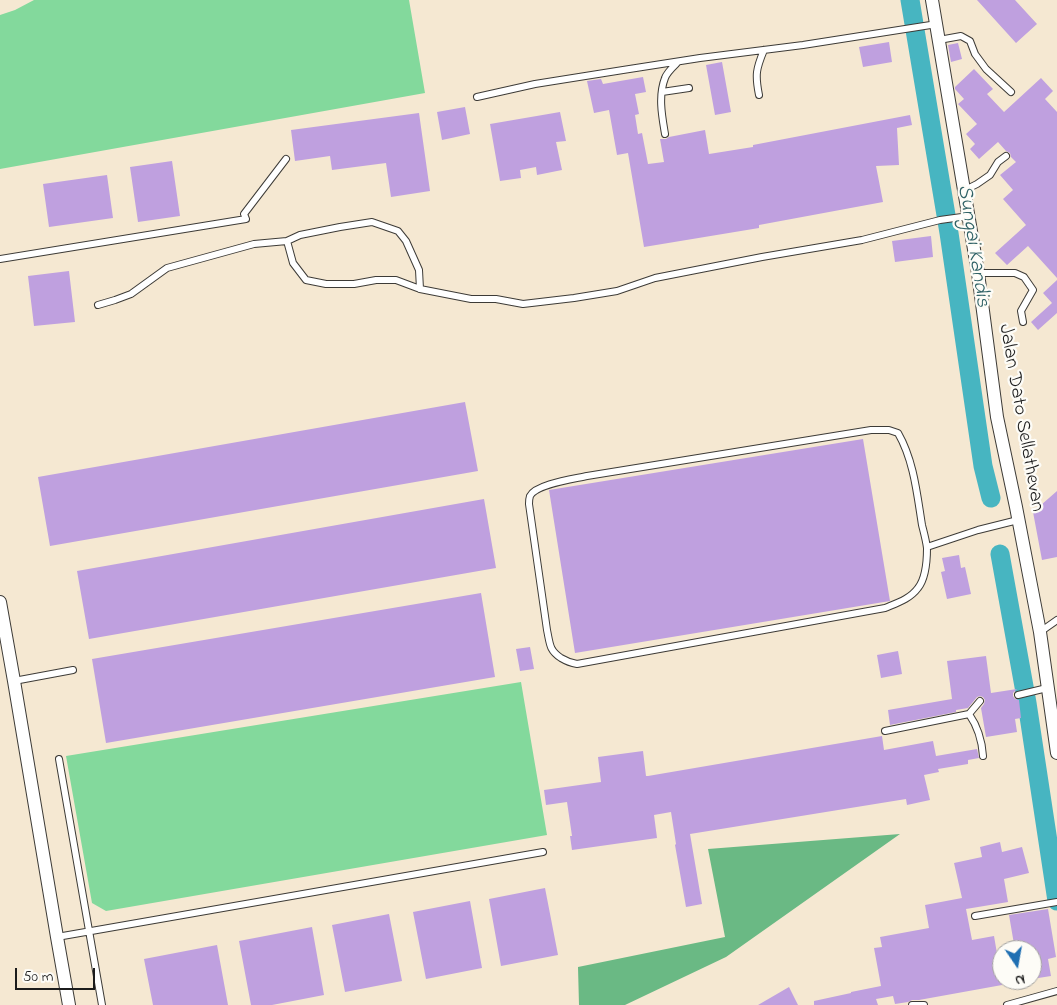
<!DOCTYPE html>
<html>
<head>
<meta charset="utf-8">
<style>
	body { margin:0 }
	#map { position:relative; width:1057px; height:1005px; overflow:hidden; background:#f5e8d2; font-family:"Indie Flower",sans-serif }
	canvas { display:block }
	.north { position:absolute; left:992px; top:940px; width:50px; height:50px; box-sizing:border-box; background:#fdfcf7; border:1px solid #a3a29f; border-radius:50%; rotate:168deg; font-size:14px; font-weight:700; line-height:20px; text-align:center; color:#1c1c1c }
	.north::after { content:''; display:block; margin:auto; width:18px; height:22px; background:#1f6fb2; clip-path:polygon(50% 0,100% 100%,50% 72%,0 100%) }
	.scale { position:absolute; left:15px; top:968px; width:80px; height:22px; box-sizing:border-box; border:2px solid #1c1c1c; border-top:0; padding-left:6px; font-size:15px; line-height:18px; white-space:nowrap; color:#1c1c1c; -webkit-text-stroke:4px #fdfcf7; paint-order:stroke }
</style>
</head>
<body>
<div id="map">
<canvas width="1057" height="1005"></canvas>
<div class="north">N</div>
<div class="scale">50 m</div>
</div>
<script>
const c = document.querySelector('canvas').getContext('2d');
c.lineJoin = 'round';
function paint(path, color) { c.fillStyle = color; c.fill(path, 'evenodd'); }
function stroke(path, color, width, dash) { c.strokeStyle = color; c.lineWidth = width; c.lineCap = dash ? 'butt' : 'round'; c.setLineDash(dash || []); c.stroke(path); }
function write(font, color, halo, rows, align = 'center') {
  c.font = font + ' "Indie Flower",sans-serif'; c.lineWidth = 4.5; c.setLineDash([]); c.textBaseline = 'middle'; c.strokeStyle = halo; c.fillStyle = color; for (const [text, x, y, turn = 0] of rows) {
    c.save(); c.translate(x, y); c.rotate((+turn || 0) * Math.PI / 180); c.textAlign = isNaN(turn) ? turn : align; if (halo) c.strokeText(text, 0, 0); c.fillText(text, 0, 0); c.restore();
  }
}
const green = new Path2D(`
	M34,0H409L425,93L0,169V15L15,10Z
	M521,682L547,835L106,911L92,903L66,756Z`);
const forest = new Path2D(`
	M900,834L726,957L625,1005H579L578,967L725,937L708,849Z`);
const river = new Path2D(`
	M910,0L949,233L983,466L991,498
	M1000,554L1027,703L1057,901`);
const building = new Path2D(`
	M977,0H1015L1037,24L1016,43Z
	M889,42L892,62L863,67L859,47Z
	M958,43L962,59L951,62L948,45Z
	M722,62L731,112L715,115L706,65Z
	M974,69L993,89L987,94L1004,112L1041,78L1053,91L1045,99L1057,112V278L1028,246L1007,265L995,253L1026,225L1003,199L1013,190L1000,175L1016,162L1011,157L1010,153L1006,151L998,142L979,159L970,149L975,144L966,134L977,124L958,104L964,99L955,89V87Z
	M643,77L646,92L635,94L639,114L635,115L638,134L642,133L648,164L664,162L660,139H666L669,137L705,130L709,154L753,147V145L910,115L912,125L897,128L899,165L876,166L883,202L759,225V228L644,247L628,153L617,155L609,110L594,113L587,81L601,79L603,84Z
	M465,107L470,134L442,140L437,112Z
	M560,112L566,141L556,142L562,170L537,175L536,167L520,170L521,178L500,181L490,124Z
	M419,113L430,191L391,197L386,163L332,170L330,156L295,161L291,130Z
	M172,161L180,216L138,222L130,167Z
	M107,175L113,218L49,227L43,184Z
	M931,236L933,257L895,262L892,241Z
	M69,271L75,322L34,326L28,276Z
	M1057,280V313L1038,330L1031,322L1052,303L1043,293Z
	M465,402L478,471L50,546L38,477Z
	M863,439L890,601L575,653L549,490Z
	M1057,491V557L1042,560L1033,512Z
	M484,499L496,568L89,639L77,571Z
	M959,555L961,568L965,567L971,594L947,599L941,572L945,571L942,558Z
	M481,593L495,677L106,743L92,659Z
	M530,647L534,669L520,671L516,649Z
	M898,651L902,674L881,678L877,655Z
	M986,656L991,693L1017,689L1013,693V696L1015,699L1019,700L1021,718L1015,719L1017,732L986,737L981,708L984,704L985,700L983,697L980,696L977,697L968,708L956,710V712L890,725L888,710L952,699L947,661Z
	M882,736L884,750L933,741L936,756L977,749L979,758L968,760V764L938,769L939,772L924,775L930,800L907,805L906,799L690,834L702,904L686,907L675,845L676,844L671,812L654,815L657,838L572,850L570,836H572L567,802L546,805L544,790L601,782L598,757L643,751L646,776H648Z
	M1000,842L1002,852L1022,847L1029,873L1004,879L1008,902L966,909L972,940L994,936L1000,971L1002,970V985L919,1000H912L908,1002L895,1004L893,996L876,999L878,1005H814V1001L851,993V992L881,986L874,948L882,947L880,937L929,928L925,905L962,898L954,863L982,857L980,847Z
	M545,888L558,955L501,966L489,899Z
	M470,901L482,968L426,979L413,912Z
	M1048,909L1056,957L1048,959L1051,976L1032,979V950H1015L1009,915Z
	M389,914L402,981L345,992L332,925Z
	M312,927L324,995L272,1005H251L239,941Z
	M217,945L228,1005H153L144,959Z
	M789,987L798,1005H758Z`);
const lane = new Path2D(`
	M939,40L961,36L970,41L975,54L986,69L1011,92
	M662,92L689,88
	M759,95C755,75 756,69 764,50
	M477,97L535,84L623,70L700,58L803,45L937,24
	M665,134C662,116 658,96 665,78C667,72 674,66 678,62
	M965,190L977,184L990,175L998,162L1006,156
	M287,241L300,235L340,227L372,222L398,231L406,241L419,270L420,289
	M0,259L246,219L244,214L286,159
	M978,273H1015L1024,277L1033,290L1021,311L1023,322
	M98,305L115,300L131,294L167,268L254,244L287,241L293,263L306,280L326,284H354L376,280H396L420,289L471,299H496L523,304L574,298L617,291L655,278L762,257L862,240L940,220L969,216
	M871,430H889L898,433C914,461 917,494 922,525C924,533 926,540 927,548C927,560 926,578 918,588C910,599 897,603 885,608L577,664C571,663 566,661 561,658C549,650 550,644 547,630L529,504C529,502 529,499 530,496C536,484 574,479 587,476Z
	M927,547L978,530L1018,520
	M1040,632L1057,620
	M14,681L73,670
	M1018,695L1047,688
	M969,714C978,727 982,741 983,756
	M885,731L969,714L980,701
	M59,759L102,1005
	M975,916L1057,902
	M57,937L543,852
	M912,1005H924
	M1007,1005L1057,991`);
const street = new Path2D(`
	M932,0L978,273L997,417L1016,507L1040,632L1057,753
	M0,602L14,681L57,937L69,1005`);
const streetNames = [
	["Jalan Dato Sellathevan",1020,418,80]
];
const waterNames = [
	["Sungai Kandis",972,246,81]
];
paint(green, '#83d99c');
paint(forest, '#6ab984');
stroke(river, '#47b5c1', 19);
paint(building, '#bfa0df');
stroke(lane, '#3d3b37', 8);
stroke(street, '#3d3b37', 14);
stroke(lane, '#fff', 6);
stroke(street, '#fff', 12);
write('20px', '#1c1c1c', '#fdfcf7', streetNames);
write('italic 21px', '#2f6166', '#fdfcf7', waterNames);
</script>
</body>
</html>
